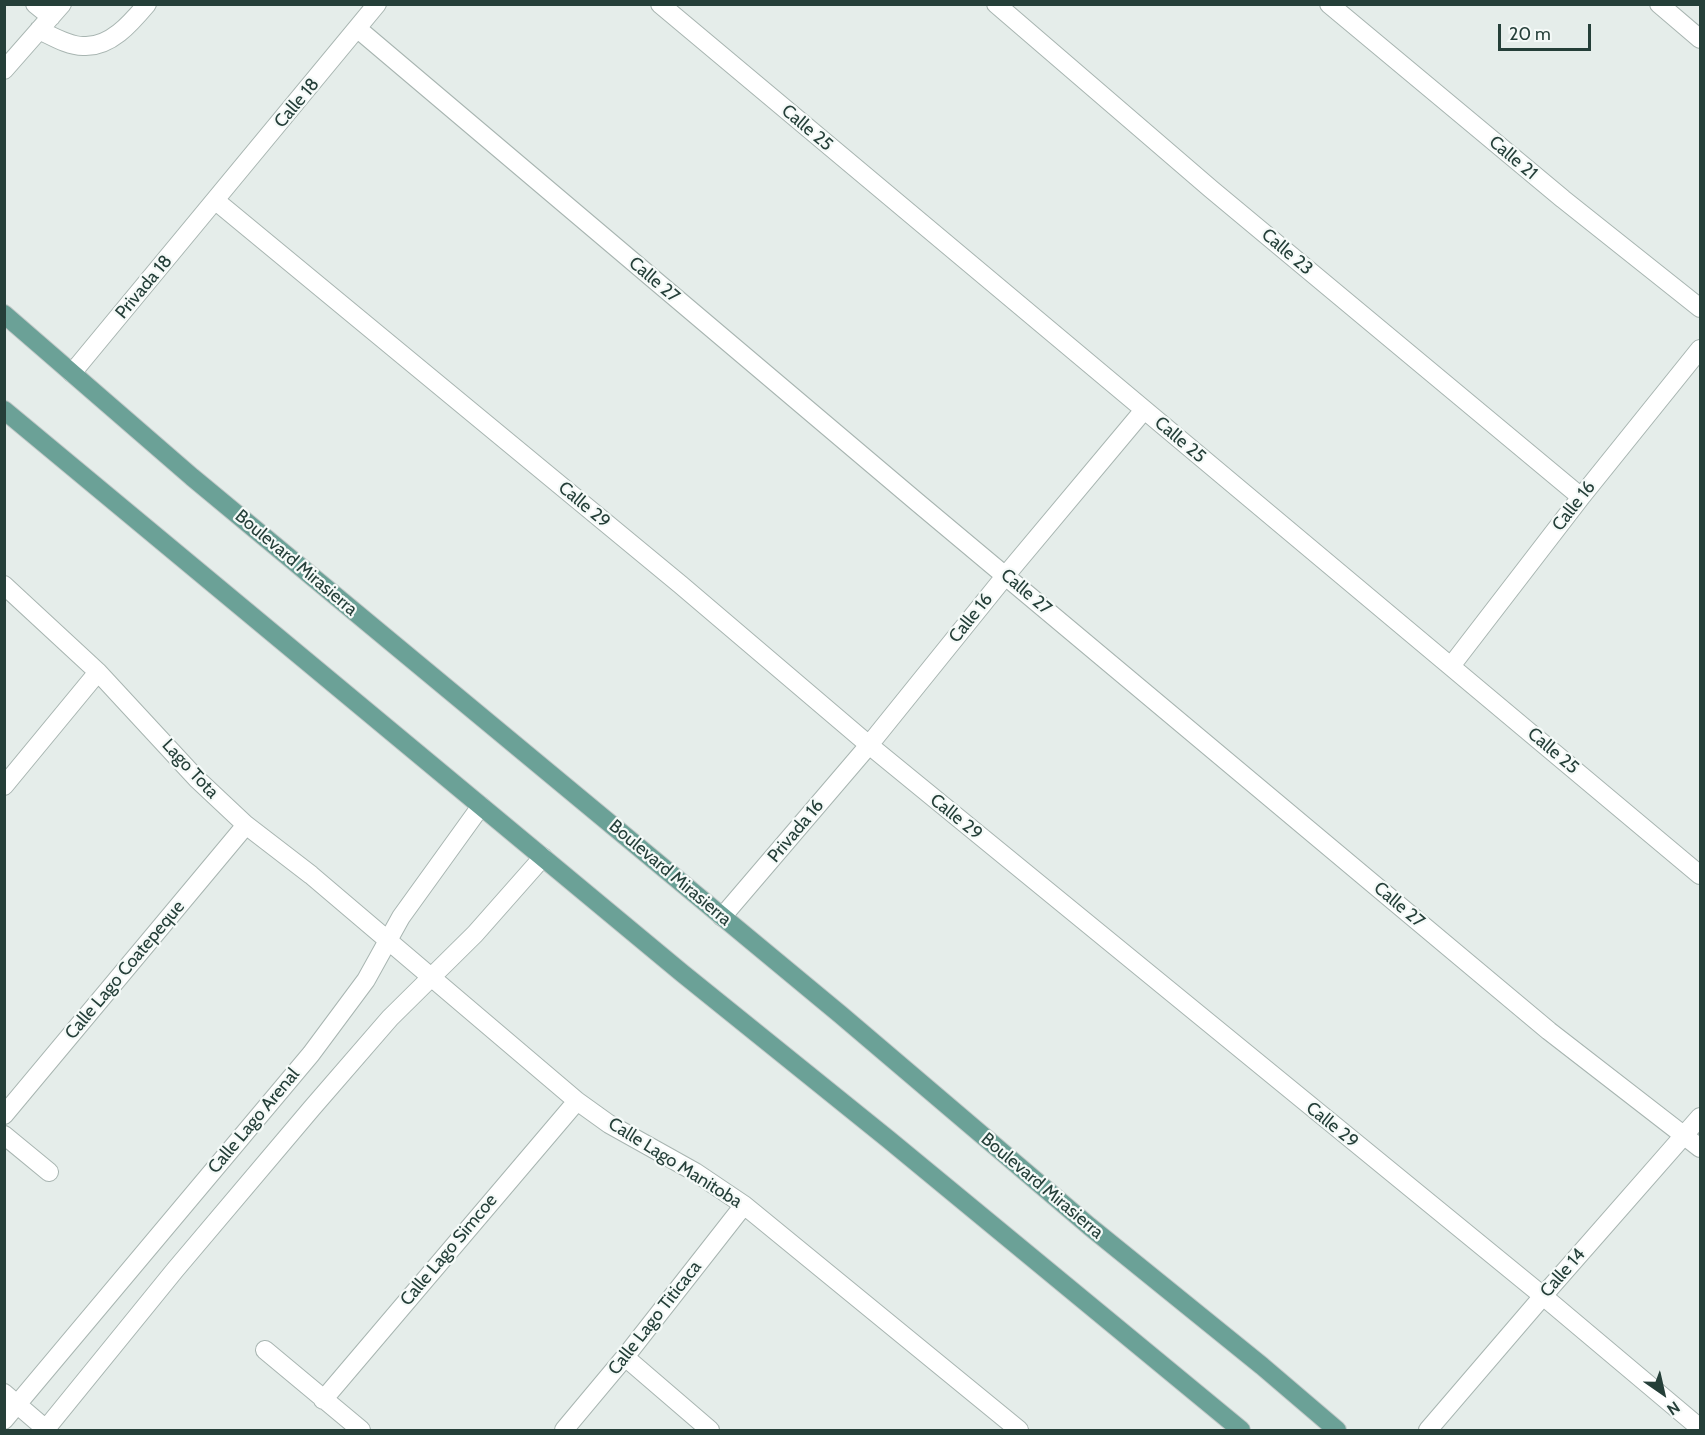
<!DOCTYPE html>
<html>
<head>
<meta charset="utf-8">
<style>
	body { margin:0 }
	#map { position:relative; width:1705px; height:1435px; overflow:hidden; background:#e5edea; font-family:Cabin,sans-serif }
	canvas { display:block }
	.frame { position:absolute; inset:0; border:6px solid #253f39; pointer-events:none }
	.north { position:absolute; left:1633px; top:1363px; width:60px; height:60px; -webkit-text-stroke:4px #f5faf8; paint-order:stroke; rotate:146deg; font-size:16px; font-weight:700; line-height:24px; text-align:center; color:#253f39 }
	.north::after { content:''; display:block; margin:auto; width:21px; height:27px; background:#253f39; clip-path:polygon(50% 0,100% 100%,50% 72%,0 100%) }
	.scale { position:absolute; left:1498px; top:24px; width:93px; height:27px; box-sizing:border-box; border:3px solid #253f39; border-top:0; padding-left:8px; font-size:18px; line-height:21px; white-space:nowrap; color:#253f39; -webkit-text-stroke:4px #f5faf8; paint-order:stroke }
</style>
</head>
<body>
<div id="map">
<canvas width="1705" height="1435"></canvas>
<div class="frame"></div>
<div class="north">N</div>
<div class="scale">20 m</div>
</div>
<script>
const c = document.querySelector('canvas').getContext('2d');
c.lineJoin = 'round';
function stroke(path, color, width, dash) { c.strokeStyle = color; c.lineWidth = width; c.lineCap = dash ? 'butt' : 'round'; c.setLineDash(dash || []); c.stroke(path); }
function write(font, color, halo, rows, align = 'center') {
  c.font = font + ' Cabin,sans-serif'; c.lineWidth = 4.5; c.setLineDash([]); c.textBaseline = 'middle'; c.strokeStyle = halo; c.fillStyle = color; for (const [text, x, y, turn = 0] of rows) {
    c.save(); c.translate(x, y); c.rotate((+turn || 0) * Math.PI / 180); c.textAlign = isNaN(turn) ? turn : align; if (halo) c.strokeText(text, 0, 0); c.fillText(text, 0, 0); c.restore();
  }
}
const minor = new Path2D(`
	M35,4L51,17
	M660,4L1700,875
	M996,4L1211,189L1581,497
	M1329,4L1563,199L1700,308
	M1659,4L1700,39
	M358,29L917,502L1549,1031L1700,1148
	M39,30C52,36 68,46 83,46C110,48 131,23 147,4
	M4,70L62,4
	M216,201L681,585L869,745L1543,1296L1700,1428
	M72,373L377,4
	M4,585L98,672L197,779L246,825L311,875L577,1101L609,1124L695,1172L744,1205L1019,1430
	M1451,666L1581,497L1700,349
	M4,786L98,672
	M722,917L869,745L1006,575L1144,410
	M4,1115L246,825
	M4,1135L49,1172
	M265,1350L361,1430
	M625,1357L710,1430
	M4,1393L47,1430
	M323,1400L577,1101
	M4,1420L311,1054L366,980L401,917L481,806
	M45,1430L175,1270L312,1108L390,1018L475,934L543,857
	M564,1430L625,1357L744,1205
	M1428,1430L1543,1296L1700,1117`);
const major = new Path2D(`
	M4,314L192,477L841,1015L1089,1226L1262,1366L1337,1430
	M4,410L682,973L888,1139L1241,1430`);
const streetNames = [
	["Calle 18",297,103,-50],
	["Calle 25",807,128,40],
	["Calle 21",1513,158,40],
	["Calle 23",1287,252,40],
	["Calle 27",654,280,40],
	["Privada 18",144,287,-50],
	["Calle 25",1180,440,40],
	["Calle 29",584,505,40],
	["Calle 16",1574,506,-52],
	["Boulevard Mirasierra",296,563,40],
	["Calle 27",1026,592,40],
	["Calle 16",971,618,-51],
	["Calle 25",1553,751,40],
	["Lago Tota",190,769,47],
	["Calle 29",956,817,39],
	["Privada 16",796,831,-50],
	["Boulevard Mirasierra",670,873,40],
	["Calle 27",1399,905,40],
	["Calle Lago Coatepeque",125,970,-50],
	["Calle Lago Arenal",254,1121,-50],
	["Calle 29",1332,1125,39],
	["Calle Lago Manitoba",675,1163,32],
	["Boulevard Mirasierra",1042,1186,40],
	["Calle Lago Simcoe",449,1250,-50],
	["Calle 14",1563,1273,-49],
	["Calle Lago Titicaca",655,1318,-52]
];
stroke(minor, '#a8b5b1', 20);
stroke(major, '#c2c9c8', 20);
stroke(minor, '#fff', 18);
stroke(major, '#6ba197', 18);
write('18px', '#253f39', '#f5faf8', streetNames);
</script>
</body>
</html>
